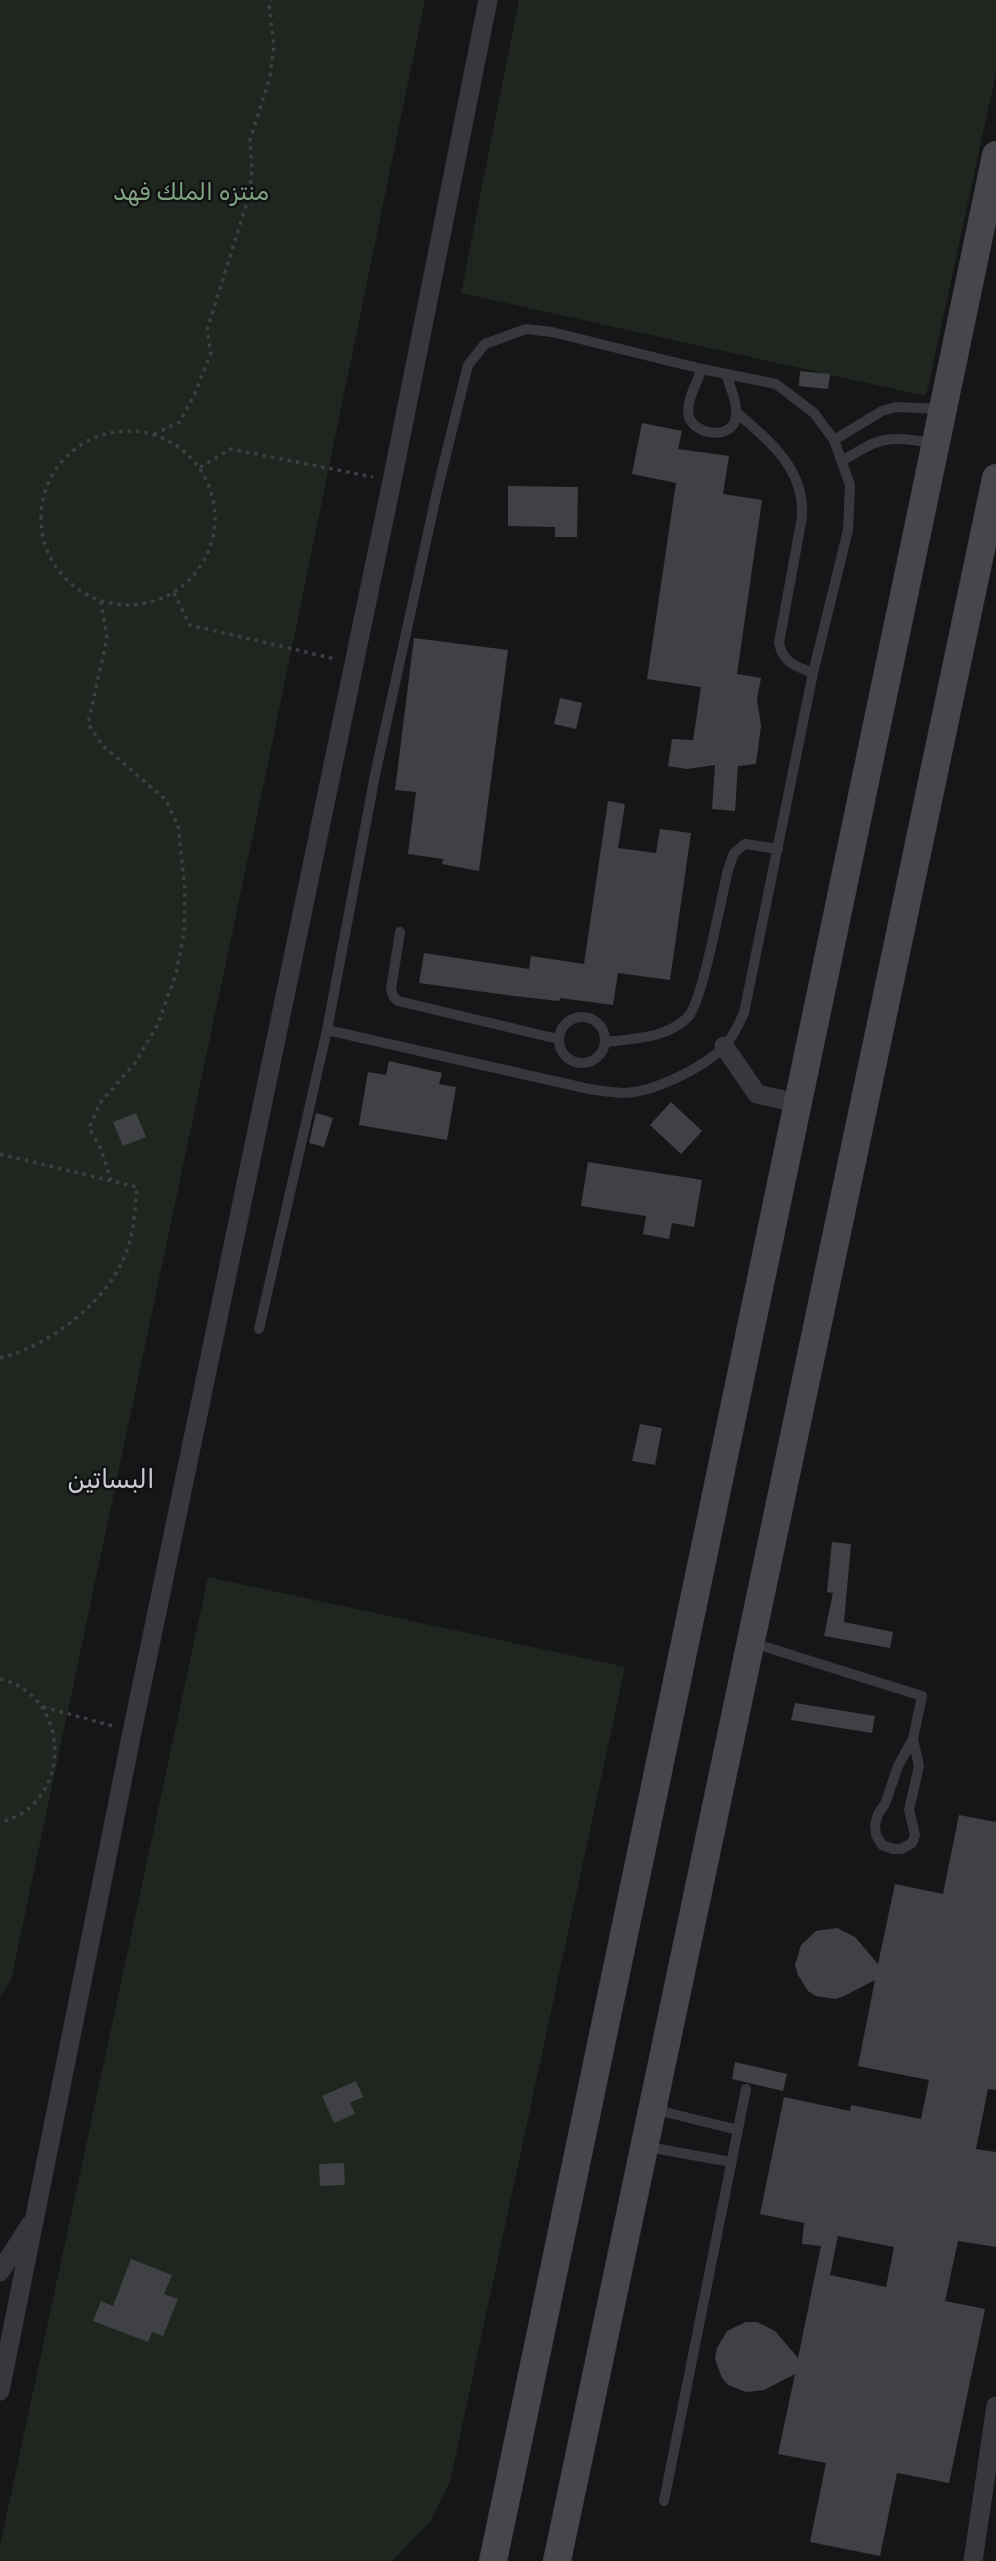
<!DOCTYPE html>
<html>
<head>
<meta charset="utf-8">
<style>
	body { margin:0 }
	canvas { display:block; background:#161618 }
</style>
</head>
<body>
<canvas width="996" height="2561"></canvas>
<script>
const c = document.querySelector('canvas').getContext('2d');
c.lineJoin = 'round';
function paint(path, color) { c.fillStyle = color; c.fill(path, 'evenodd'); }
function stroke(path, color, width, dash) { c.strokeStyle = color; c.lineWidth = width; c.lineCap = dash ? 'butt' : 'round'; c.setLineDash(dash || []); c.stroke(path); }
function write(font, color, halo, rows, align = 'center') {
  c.font = font + ' Rubik,Cairo,sans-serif'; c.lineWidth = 5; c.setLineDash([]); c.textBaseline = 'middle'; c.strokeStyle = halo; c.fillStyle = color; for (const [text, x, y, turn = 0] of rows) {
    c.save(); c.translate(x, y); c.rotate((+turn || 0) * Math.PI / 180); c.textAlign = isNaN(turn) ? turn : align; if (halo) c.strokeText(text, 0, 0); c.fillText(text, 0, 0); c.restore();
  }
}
const green = new Path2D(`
	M0,0H425L271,749L11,1980L0,1997Z
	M519,0H996V73L926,396L461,293Z
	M208,1577L625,1667L450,2482L430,2522L392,2561H0V2546Z`);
const building = new Path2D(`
	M800,371L830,374L828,389L799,386Z
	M642,423L682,431L678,449L729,456L723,494L762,500L737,674L761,678L757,699L761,726L756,764L738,766L735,811L712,809L715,765L687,769L668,766L672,739L693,740L701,687L647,679L676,483L632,474Z
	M508,486L578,487L577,537H555V527L508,526Z
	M414,638L508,650L479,871L442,864L443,859L408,854L416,792L395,790Z
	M560,698L582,703L576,729L554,724Z
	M608,801L625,804L618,848L656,853L660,829L691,833L670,980L618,973L613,1005L560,998L559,1001L514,996L419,983L424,953L529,969L531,956L584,964Z
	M389,1061L442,1073L439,1084L456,1087L447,1140L359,1125L368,1072L386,1075Z
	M671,1102L702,1131L681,1154L650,1125Z
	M136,1113L146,1137L123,1146L113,1122Z
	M316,1113L333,1118L324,1147L309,1143Z
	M588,1162L702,1180L694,1227L672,1223L669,1239L643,1234L646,1216L581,1206Z
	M640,1424L662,1428L655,1465L632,1461Z
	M832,1542L851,1544L844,1622L893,1632L890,1648L824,1636L833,1593L827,1592Z
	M795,1703L875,1716L872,1733L791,1720Z
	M959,1815L996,1822V2090L988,2089L976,2149L996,2152V2247L958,2241L945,2301L985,2309L949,2483L897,2473L880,2556L810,2542L826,2463L778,2454L795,2374L764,2390L746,2392L728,2385L722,2378L715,2359L717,2348L727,2331L746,2322H757L775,2331L798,2358L821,2246L802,2244L804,2223L760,2214L784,2097L850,2111L851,2105L921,2119L929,2080L858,2066L875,1980L844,1996L835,1999L816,1996L808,1991L798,1975L795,1965L801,1945L816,1931L837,1928L855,1937L878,1964L895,1884L943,1894ZM838,2236L894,2247L886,2287L830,2275Z
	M735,2062L787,2074L783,2091L732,2079Z
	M356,2081L363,2097L350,2103L355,2114L334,2123L322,2096Z
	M344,2163L345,2185L320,2186L319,2164Z
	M131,2259L172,2275L164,2294L178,2299L163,2336L152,2332L148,2342L93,2321L101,2301L113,2306Z`);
const path = new Path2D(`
	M41 518a87 87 0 1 1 174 0a87 87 0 1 1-174 0Z
	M154,434L180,422L195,393L211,353L207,330L249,196L252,170L250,140L270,77L274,45L269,7L271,0
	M200,467L231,449L373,477
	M174,593L190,625L335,659
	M101,601L107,638L88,724L103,746L165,799L178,825L185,890L184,932L176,974L157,1026L135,1063L100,1103L89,1128L101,1149L111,1180
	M0,1154L137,1187C135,1204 135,1223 130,1240C117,1295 53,1345 0,1358
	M0,1679C73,1695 73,1806 0,1822
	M43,1707L113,1726`);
const lane = new Path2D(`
	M702,369C697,383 685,402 689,417C695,434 726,439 734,423C741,409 730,387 726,374
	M736,412C769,441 805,468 802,517L779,643C783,663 796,666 813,673
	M834,440L882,411L896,407L942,409
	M842,461C882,436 887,436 933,443
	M400,932L391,989L393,996L398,1001L558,1039
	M559 1040a23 23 0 1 1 46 0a23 23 0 1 1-46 0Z
	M606,1042C633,1039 668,1038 688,1017C703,1000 721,898 728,870L734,853L745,844L778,849
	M259,1329L327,1030L375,775L438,487L468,365L485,344L526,329L552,332L702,369L776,384L814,413L834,440L850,485L848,530L813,673L744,1013C738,1025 734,1036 725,1046C703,1068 653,1093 622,1093C611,1092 600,1091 589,1089L327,1030
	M753,1643L922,1696L913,1739
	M913,1739L919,1766L909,1810L915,1835L912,1843L901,1849H893L882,1845L876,1835L875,1825L878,1814L885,1804L898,1766Z
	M653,2109L738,2130
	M648,2147L731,2162
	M664,2501L746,2089`);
const street = new Path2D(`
	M724,1046L757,1094L797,1103
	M0,2272L30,2225
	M0,2391L132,1732L392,481L488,0
	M973,2561L996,2406`);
const secondary = new Path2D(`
	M493,2561L996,155
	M557,2561L996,478`);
const parkNames = [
	["منتزه الملك فهد",191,193]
];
const neighbourhoodNames = [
	["البساتين",111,1480]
];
paint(green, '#1e261f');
paint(building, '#404145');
stroke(path, '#3d3f44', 3.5, [3.5, 5]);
stroke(lane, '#37383d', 10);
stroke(street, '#37383d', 19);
stroke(secondary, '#45474d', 28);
write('24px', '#7fa381', '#111113', parkNames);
write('26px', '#c9ccd4', '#111113', neighbourhoodNames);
</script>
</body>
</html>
